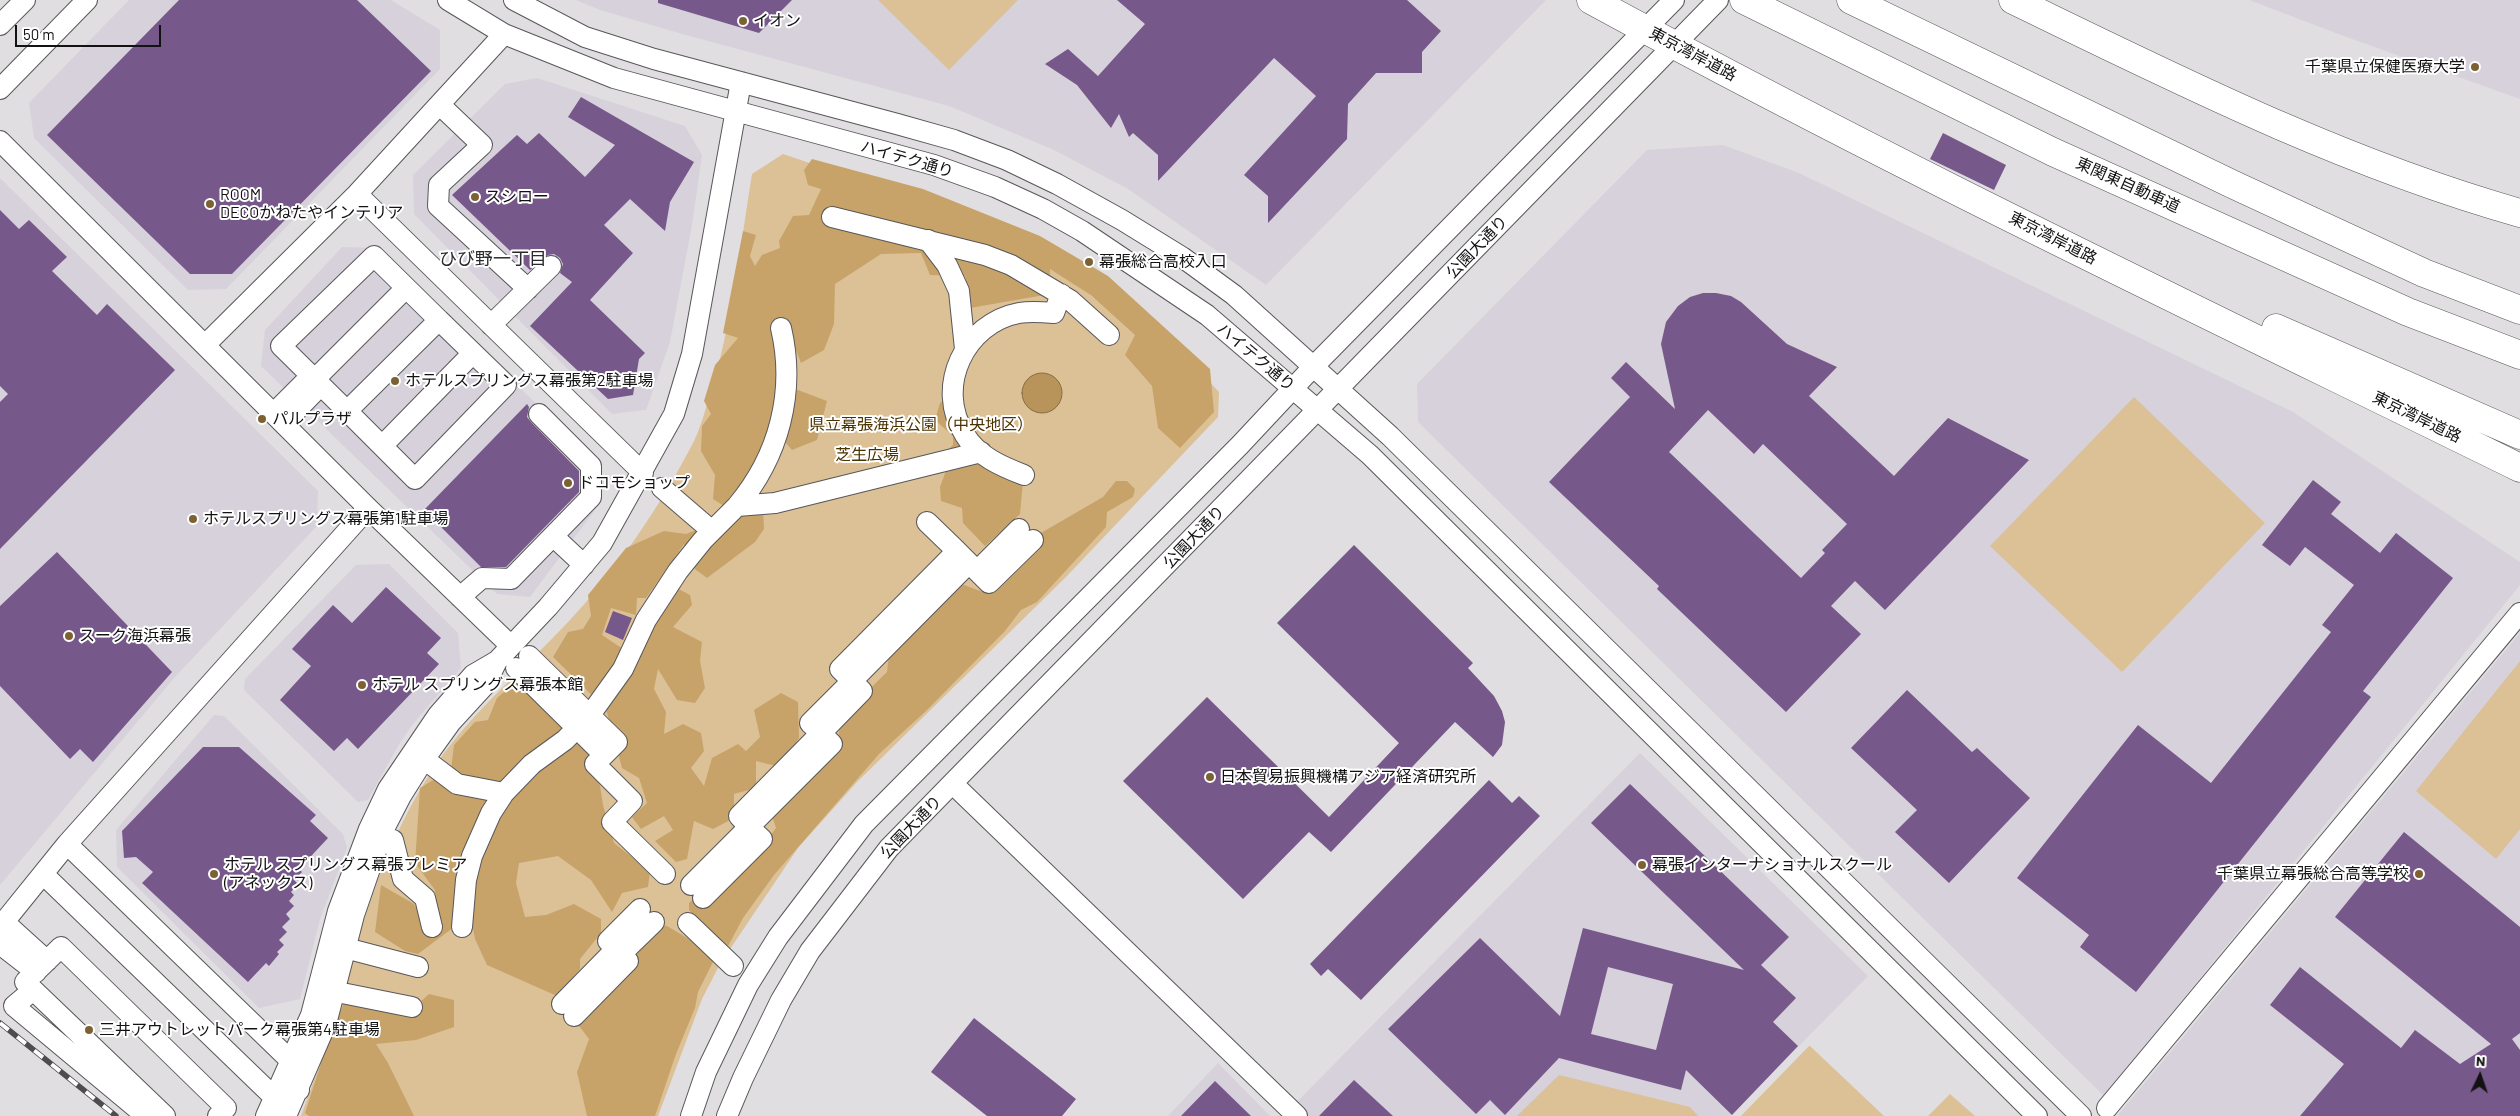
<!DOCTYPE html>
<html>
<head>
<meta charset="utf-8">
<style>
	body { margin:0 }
	#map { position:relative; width:2520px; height:1116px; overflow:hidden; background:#e0dee1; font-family:Barlow,sans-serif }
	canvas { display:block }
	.north { position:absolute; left:2455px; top:1051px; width:50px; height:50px; -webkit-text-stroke:4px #fff; paint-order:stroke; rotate:3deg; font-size:14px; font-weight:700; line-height:20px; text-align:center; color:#131213 }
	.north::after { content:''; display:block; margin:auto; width:18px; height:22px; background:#131213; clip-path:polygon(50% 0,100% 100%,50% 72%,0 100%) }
	.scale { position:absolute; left:15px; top:25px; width:146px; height:22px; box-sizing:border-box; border:2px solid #131213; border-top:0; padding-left:6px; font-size:15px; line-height:18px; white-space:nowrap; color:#131213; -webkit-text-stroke:4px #fff; paint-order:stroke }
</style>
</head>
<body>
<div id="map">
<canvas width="2520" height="1116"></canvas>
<div class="north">N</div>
<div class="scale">50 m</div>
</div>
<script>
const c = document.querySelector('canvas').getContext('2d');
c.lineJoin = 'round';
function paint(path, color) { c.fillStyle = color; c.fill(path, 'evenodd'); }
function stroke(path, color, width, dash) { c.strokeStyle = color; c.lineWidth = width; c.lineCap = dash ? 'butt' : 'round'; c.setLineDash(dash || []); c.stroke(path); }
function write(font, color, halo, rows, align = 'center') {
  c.font = font + ' Barlow,"Noto Sans JP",sans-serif'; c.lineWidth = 4; c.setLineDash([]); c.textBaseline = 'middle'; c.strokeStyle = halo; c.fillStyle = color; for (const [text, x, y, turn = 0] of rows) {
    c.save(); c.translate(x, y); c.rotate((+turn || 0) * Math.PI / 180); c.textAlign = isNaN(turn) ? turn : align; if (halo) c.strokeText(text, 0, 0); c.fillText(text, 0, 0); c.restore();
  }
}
const built = new Path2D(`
	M129,0H391L440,30V69L226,289L188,290L34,138L29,103Z
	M576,0H1546L1266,285L1128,189L1054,150L949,106L686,35L600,10Z
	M2249,0H2520V99L2341,35Z
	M537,78L685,126L702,155L692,225L670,342L646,410L612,414L414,214L413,175L505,84Z
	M1723,145L1799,173L2293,412L2520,562V585L2104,1096L1418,422L1417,384L1647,150Z
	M0,178L318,491L317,526L175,677L0,885Z
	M342,247L379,248L599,466L601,502L530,597L497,594L261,366L265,330Z
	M389,564L458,633L461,668L412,725L398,746L368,800L358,802L244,690L245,679L356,565Z
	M2520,633V1116H2119L2118,1115Z
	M214,715L224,716L343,834L347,848L320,919L300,999L259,1008L117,867L116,830Z
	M1640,753L1868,976L1730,1116H1283Z
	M1218,1063L1270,1116H1168Z`);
const green = new Path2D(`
	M878,0H1018L949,70Z
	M783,154L978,220L1192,363L1219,392L1218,417L1065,578L857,782L798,848L720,964L702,999L658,1116H301L314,1080L342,1015L338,1012C360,925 386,838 437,763C474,710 524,669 568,622C618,569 661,505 694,441C701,427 705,410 710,395C732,324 740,248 752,174Z
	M2134,397L2265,523L2122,672L1990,546Z
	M2520,661V829L2496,859L2416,791Z
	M1809,1046H1810L1884,1116H1741Z
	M1559,1075L1690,1107L1698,1116H1517Z
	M1950,1094L1975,1116H1928Z`);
const forest = new Path2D(`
	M812,159L923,189L1040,236L1108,276L1210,369L1214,412L1180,448L1158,428L1152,386L1125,355L1135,335L1092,296L1050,269V294L970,308L965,276L930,275L921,253L881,254L835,284L834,324L824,350L801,363L791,337L778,396L798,390L827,401L817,440L792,450L771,426L763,459L724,506L713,499L715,475L701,451L702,426L711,414L704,401L715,365L738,338L723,333L743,231L756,235L750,256L755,266L762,255L780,248L779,241L793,216L809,215L821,189L808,185L804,170Z
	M946,399L963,430L1024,471L1020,514L985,546L963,523L962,508L941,501L940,487L947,468L942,455L953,445V436L935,420L940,403Z
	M1116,481H1127L1135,489L1133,497L1107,512L1106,527L1037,602L1021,610L1005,631L927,710L879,754L774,875L743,918L728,946L720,942L689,910V903L716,876L759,851L776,828L770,810L835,753L842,716L887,672L890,646L956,582L983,592L1034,537L1103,497Z
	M763,509L764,529L755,542L707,578L695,569L684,544L646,598H637L636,615L611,608L602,635L632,655L675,587L690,595L692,605L673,627L702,642L700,661L705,688L695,703L677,700L658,669L654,689L666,712L664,734L683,724L701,733L704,751L691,768L704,786L712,758L738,744L746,751L760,737L754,710L781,693L798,702L799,738L780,767L756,761V788L734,794V818L713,829L694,821L687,859L676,862L655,841L673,830L664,816L641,829L632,817L647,803L639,778L622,768L606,709L553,657L568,632L583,629L591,616L588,595L626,548L664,531L686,534L737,514Z
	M517,681L593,740L603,805L614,843L650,871L648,887L622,893L612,912L591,880L558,856L519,863L516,883L525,917L546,915L574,904L601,919V933L580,959V969L557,996L487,965L475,939L469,906L458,924L418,954L405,951L375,932L381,885L414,904L422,918L432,915L435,890L415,863L420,788L451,769L454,745L475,722L488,720L497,698Z
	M655,924L667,926L709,951L713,962L698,992L695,1008L676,1054L655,1116H587L577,1072L589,1039L576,1022L634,941Z
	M352,986L418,1004L429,994L454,1000V1027L416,1040L376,1044L388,1063L414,1116H309L305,1113L331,1032Z`);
const water = new Path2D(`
	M1022 393a20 20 0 1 1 40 0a20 20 0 1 1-40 0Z`);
const building = new Path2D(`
	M179,0H357L431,71L232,274H190L47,135Z
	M658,0H792L759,33L658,3Z
	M1117,0H1407L1441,31L1422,52V73H1376L1348,104L1347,139L1268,223V196L1244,175L1316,96L1274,58L1158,181V155L1133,133L1129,137L1119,114L1111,128L1077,85L1045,64L1068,49L1098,76L1145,24Z
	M581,97L694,162L670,202L665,231L630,199L604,225L633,253L590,300L645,353L639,359L633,395L608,399L530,326L572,282L560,273L563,264L560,258L554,254L548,255L530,270L452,195L517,135L527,144L539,133L585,177L615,145L568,117Z
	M1943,133L2006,165L1994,190L1930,159Z
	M0,210L19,229L29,220L67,257L52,271L97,315L107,304L175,370L0,549V402L8,394L0,386Z
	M1703,293H1716L1731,296L1741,302L1787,344L1837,367L1809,396L1894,476L1948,418L2029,460L1885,610L1855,581L1831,606L1861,634L1786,712L1657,589L1659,586L1549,482L1630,397L1611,378L1626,362L1675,409L1661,344L1666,322L1678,306L1690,297ZM1708,410L1754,454L1763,444L1847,524L1822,550L1825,553L1801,578L1669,452Z
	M527,404L529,407L527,417L531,422L579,471V492L506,567H481L424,510Z
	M2313,480L2341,502L2331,514L2380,553L2396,533L2453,578L2363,691L2371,697L2136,992L2080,947L2089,935L2017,878L2138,725L2211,783L2331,632L2322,625L2354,585L2305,547L2290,566L2262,545Z
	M1354,545L1473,663L1468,668L1494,696L1502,711L1505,722L1502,745L1493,757L1455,722L1331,852L1309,832L1243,899L1123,781L1207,697L1329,817L1399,743L1277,623Z
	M57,552L172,672L93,762L80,749L70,759L0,686V606Z
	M386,587L441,638L427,653L439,664L358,749L347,738L334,751L280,700L311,666L292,649L333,605L352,623Z
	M613,611L632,618L623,640L605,632Z
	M1907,690L1972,752L1977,748L2030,798L1949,883L1895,832L1917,810L1851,748Z
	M203,747H239L316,815L310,821L328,838L299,869L302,872L294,880L298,884L291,892L294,895L289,901L294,906L286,914L290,919L282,927L287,932L279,940L284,945L277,952L279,954L269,966L266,963L248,982L142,883L153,872L136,857L124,858L122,831Z
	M1489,780L1512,803L1519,796L1540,816L1361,1000L1328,969L1321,976L1310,964Z
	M1630,784L1789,937L1761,965L1796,998L1773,1022L1798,1046L1732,1115L1686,1070L1681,1090L1559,1058L1505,1115L1490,1100L1476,1114L1388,1029L1480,938L1560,1016L1583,928L1744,970L1591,823ZM1608,967L1673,984L1656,1050L1591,1034Z
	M2404,832L2520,927V1033L2512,1039L2520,1050V1116H2300L2344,1064L2270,1005L2300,967L2401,1048L2415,1030L2460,1064L2491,1044L2335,917Z
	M974,1018L1076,1099L1062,1116H987L931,1072Z
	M1354,1080L1393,1116H1319Z
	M1215,1081L1251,1116H1181Z`);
const minor = new Path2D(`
	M448,0L504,34L614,78L934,165L995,187L1043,209L1082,231L1207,315L1370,455L2037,1116
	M514,0L585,37L654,59L897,124L954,140L1007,160L1057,184L1122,220L1182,257L1234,295L1390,436L2081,1116
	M0,25L25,0
	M0,89L87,0
	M440,105L482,145L439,185L438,206L528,289
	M0,141L368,508L511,646
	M357,194L643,473
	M832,217L985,255L1011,265L1070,300L1109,335
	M928,240L947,265L959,291L965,349
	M374,256L439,320L347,411L281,346Z
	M491,325L551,266
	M206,344L357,194L504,34
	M315,379L406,288
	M347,411L382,446L473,353L439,320
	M274,413L311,376
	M284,423L321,385
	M382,446L415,479L506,385L473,353
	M1024,475C1003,467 977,456 965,435C934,387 965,323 1019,313C1030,311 1043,312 1054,313L1061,294
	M662,488L712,531
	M737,506C779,456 796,392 781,328
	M927,522L957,551
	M553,536L584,565
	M977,571L989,583L1033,540
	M460,597L482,578L511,579L591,497V466L539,414
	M529,656L617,742L595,764L632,801L612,822L665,874
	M516,668L604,755
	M432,765L457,784L504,793
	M953,784L1297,1116
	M393,840L403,879L425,898L432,927
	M43,874L274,1097L299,1090L291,1061L67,844
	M691,885L749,827L739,816L821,733L810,723L852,681L840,669L957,551L977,571L1019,529
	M703,898L762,839L749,827L832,744L821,733L862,691L852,681L969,563
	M4,922L47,961
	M688,923L733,966
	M0,927L67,844L368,508
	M462,927L466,880L472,856L491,813L504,793L532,764L565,740L590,715L623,669L646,620L678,571L703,540L737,506L775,503L981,452
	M0,944L36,972
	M353,950L418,967
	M33,990L14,1006L146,1116
	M342,993L412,1007
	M562,1004L616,949L608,941L640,909
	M574,1016L628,961L621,954L654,922
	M2107,1108L2520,613
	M165,1116L25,982L61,947L226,1108L218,1116
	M266,1116L311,1015L338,911L369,829L388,789L438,715L473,675L497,661L548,607L602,543L674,414L692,354L741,82
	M286,1116L326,1024L354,915L383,831L401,796L423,761L451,722L485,685L497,661
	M691,1116L706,1072L748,985L778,937L864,824L1240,445L1313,367L1674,0
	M727,1116L743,1078L781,1000L810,951L889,848L1718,0`);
const highway = new Path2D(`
	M1591,0C1895,166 2209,315 2520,468
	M1744,0L2053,152L2408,312L2520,355
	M1851,0L2232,184L2424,273L2520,310
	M2013,0C2178,80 2343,163 2520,213
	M2276,328L2520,435`);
const rail = new Path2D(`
	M0,1023L116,1116`);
const markers = [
	[743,21,5,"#7c6133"],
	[2475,67,5,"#7c6133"],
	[475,197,5,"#7c6133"],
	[210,204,5,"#7c6133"],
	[1089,262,5,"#7c6133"],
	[395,381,5,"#7c6133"],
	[262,419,5,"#7c6133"],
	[568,483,5,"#7c6133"],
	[193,519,5,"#7c6133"],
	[69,636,5,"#7c6133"],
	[362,685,5,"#7c6133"],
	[1210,777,5,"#7c6133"],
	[1642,865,5,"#7c6133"],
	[214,874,5,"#7c6133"],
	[2419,874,5,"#7c6133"],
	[89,1030,5,"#7c6133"]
];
const poiNames = [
	["イオン",753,21],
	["千葉県立保健医療大学",2465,67,"right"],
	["ROOM",220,195],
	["DECOかねたやインテリア",220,213],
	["スシロー",485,197],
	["幕張総合高校入口",1099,262],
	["ホテルスプリングス幕張第2駐車場",405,381],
	["パルプラザ",272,419],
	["ドコモショップ",578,483],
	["ホテルスプリングス幕張第1駐車場",203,519],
	["スーク海浜幕張",79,636],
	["ホテル スプリングス幕張本館",372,685],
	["日本貿易振興機構アジア経済研究所",1220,777],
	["ホテル スプリングス幕張プレミア",224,865],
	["(アネックス)",224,883],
	["幕張インターナショナルスクール",1652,865],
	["千葉県立幕張総合高等学校",2409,874,"right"],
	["三井アウトレットパーク幕張第4駐車場",99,1030]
];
const streetNames = [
	["東京湾岸道路",1693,54,28],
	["ハイテク通り",907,159,16],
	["東関東自動車道",2128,185,24],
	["東京湾岸道路",2053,238,27],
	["公園大通り",1477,247,-46],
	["ハイテク通り",1256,357,40],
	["東京湾岸道路",2417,417,26],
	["公園大通り",1194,537,-46],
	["公園大通り",911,827,-46]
];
const parkNames = [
	["県立幕張海浜公園（中央地区）",921,425],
	["芝生広場",867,455]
];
const neighbourhoodNames = [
	["ひび野一丁目",493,259]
];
paint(built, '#d7d1db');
paint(green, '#dcc197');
paint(forest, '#c7a369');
paint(water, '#b8945b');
stroke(water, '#866d45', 1);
paint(building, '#77588b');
stroke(minor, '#585759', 22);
stroke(highway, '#585759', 29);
stroke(minor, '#fff', 20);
stroke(highway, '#fff', 28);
stroke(rail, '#4e4d4e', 5.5);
stroke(rail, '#fff', 4, [11]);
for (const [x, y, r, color] of markers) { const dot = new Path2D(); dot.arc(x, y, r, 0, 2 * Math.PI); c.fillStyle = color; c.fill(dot); stroke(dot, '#fff', 2); }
write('16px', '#131213', '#fff', poiNames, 'left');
write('16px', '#131213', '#fff', streetNames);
write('16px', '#4b3301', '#fff', parkNames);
write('18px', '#2b2a2c', '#fff', neighbourhoodNames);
</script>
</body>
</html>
